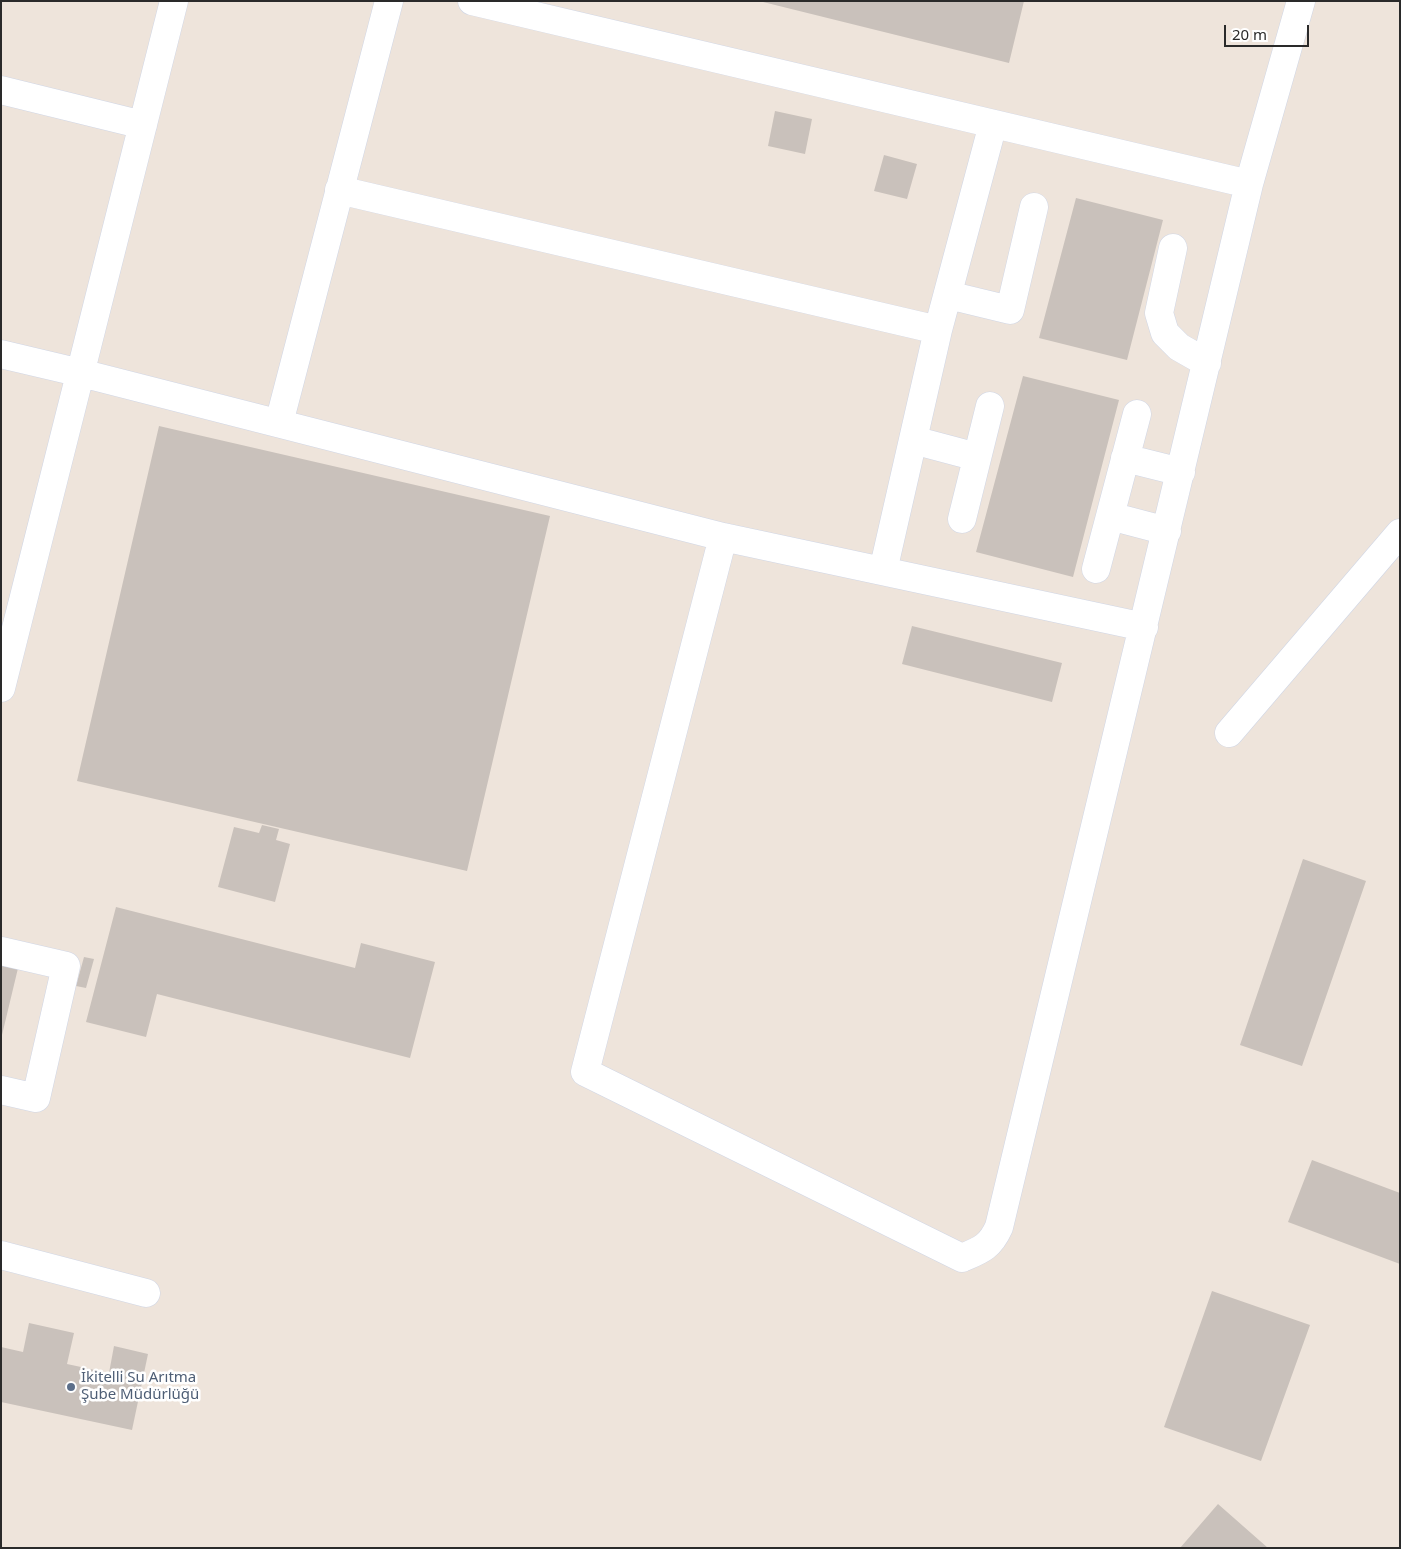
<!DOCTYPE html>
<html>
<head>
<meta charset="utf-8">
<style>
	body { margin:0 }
	#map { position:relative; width:1401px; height:1549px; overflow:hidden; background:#eee4db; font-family:"Noto Sans",sans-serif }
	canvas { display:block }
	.frame { position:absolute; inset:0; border:2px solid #2a2a2a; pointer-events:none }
	.scale { position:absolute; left:1224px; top:25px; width:85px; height:22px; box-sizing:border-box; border:2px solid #2a2a2a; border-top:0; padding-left:6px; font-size:15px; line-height:18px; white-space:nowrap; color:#2a2a2a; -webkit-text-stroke:4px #fff; paint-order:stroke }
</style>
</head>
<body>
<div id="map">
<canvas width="1401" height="1549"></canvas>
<div class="frame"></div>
<div class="scale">20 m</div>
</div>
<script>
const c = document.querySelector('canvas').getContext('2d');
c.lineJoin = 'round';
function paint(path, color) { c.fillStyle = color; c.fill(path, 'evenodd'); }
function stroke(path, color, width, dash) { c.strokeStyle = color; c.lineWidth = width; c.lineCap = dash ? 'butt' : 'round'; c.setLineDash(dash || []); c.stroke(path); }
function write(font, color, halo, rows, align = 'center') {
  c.font = font + ' "Noto Sans",sans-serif'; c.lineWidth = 5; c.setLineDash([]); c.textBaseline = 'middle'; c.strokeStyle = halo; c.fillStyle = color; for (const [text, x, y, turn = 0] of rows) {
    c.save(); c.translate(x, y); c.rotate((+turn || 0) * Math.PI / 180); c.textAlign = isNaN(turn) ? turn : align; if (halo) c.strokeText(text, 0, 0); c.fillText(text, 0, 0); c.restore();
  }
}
const building = new Path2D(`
	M759,1H1024L1009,63Z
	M775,111L812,119L805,154L768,146Z
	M884,155L917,164L907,199L874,191Z
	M1076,198L1163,220L1127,360L1039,338Z
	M1023,376L1119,400L1073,577L976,552Z
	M159,426L550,516L467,871L77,781Z
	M912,626L1062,663L1052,702L902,664Z
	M262,825L279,829L276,840L290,844L275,902L218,887L234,827L259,833Z
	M1303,859L1366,881L1302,1066L1240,1045Z
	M116,907L355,968L361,943L435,962L410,1058L157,994L146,1037L86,1022Z
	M84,957L94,959L86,988L76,986Z
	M1,960L19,964L2,1035H1Z
	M1312,1160L1400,1193V1264L1288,1222Z
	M1212,1291L1310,1325L1261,1461L1164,1427Z
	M29,1323L74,1333L67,1364L109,1373L114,1346L148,1354L132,1430L1,1402V1347L23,1352Z
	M1218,1504L1268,1548H1180Z`);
const minor = new Path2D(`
	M472,1L1249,184
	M1,90L143,125
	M339,190L938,330L883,571
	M1173,248L1159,313L1165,333L1179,347L1207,363
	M948,295L1010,310L1034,207
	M938,330L993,124
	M1,354L81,373L723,537L1144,627
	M279,423L389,1
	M913,440L977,457
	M1125,458L1181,472
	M1110,516L1167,531
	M962,519L990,406
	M723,537L585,1072L962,1258C981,1250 990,1247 999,1227L1249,184L1301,1
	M1096,569L1137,414
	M1,688L174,1
	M1229,733L1400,533
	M1,951L66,966L36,1098L1,1090
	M1,1255L146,1293`);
const markers = [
	[71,1387,5,"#5c6f8a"]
];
const serviceNames = [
	["İkitelli Su Arıtma",81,1378],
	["Şube Müdürlüğü",81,1395]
];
paint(building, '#c9c1bb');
stroke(minor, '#d0d6e5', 29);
stroke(minor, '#fff', 28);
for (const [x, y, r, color] of markers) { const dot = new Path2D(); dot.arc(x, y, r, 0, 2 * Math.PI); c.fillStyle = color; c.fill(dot); stroke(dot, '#fff', 2); }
write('15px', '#4e5e75', '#fff', serviceNames, 'left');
</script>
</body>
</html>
